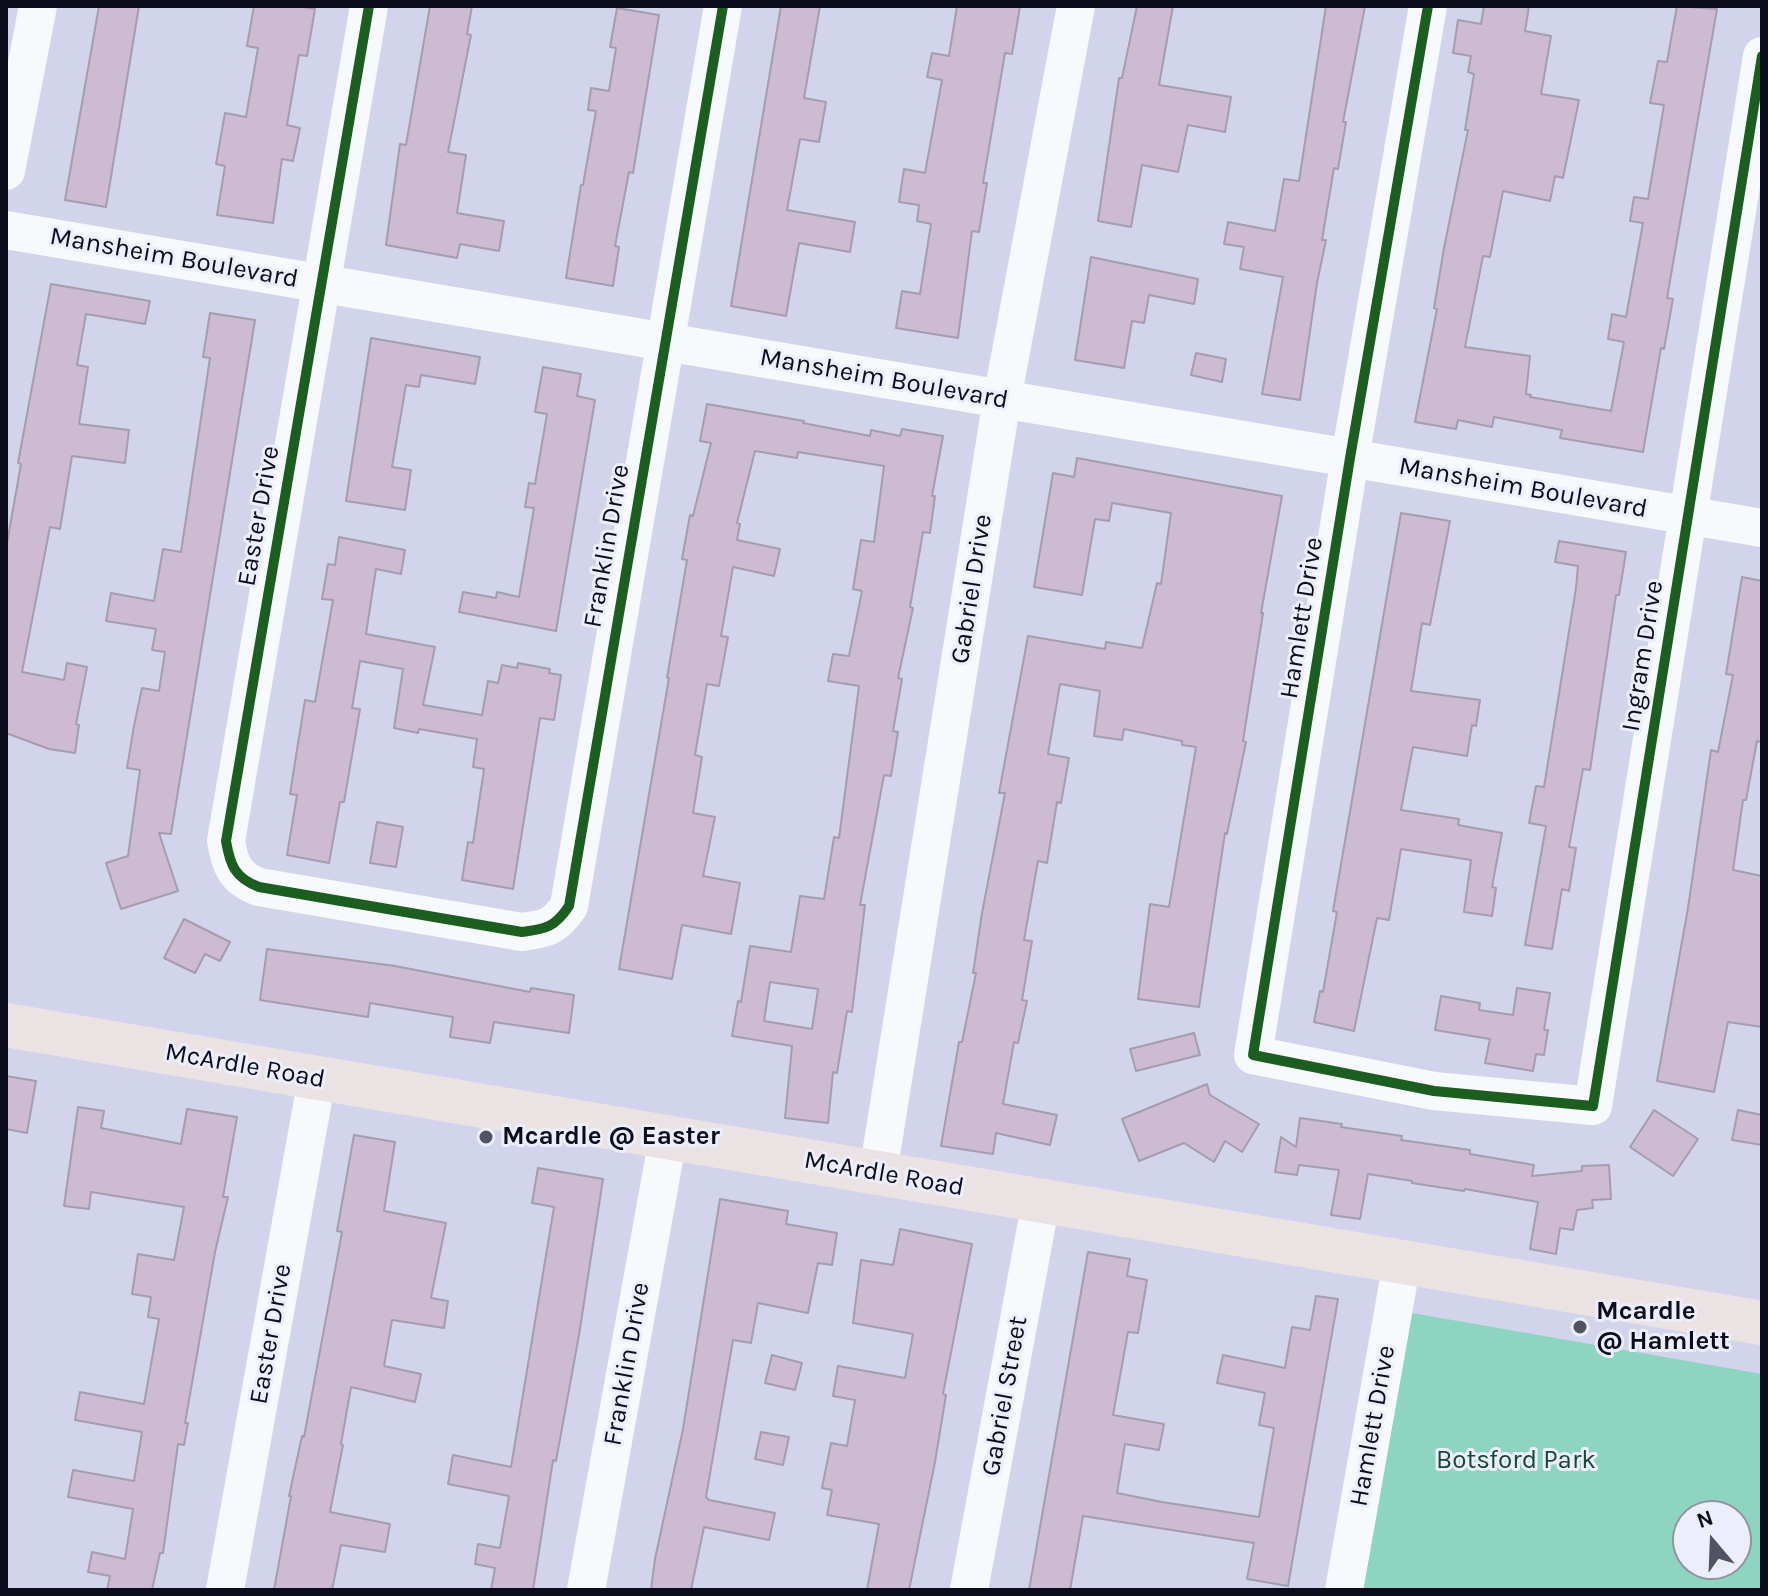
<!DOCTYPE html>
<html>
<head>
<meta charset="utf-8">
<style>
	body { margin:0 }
	#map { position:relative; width:1768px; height:1596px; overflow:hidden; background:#d2d4ec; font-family:Karla,sans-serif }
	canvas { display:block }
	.frame { position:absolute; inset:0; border:8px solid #0c0d1c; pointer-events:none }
	.north { position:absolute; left:1672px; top:1500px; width:80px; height:80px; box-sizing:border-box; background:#eceefc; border:2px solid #9294a2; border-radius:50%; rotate:341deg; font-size:22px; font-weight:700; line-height:32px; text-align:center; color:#0c0d1c }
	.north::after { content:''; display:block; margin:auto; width:28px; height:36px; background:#515365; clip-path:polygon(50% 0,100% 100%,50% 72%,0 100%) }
</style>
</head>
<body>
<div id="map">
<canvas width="1768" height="1596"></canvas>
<div class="frame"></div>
<div class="north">N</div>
</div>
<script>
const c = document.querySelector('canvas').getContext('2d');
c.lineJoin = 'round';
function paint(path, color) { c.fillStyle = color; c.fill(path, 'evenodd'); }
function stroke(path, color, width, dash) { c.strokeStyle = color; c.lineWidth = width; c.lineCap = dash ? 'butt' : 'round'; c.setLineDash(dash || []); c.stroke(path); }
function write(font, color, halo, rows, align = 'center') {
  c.font = font + ' Karla,sans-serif'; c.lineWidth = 6; c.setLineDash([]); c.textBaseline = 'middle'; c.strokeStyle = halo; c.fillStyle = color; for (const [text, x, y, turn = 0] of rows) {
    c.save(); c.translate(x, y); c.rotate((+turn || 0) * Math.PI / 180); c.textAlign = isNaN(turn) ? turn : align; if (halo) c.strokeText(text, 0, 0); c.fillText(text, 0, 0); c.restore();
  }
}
const green = new Path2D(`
	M1412,1313L1762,1374V1590H1363ZM1688,1516H1736V1564H1688Z`);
const building = new Path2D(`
	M99,6H139L106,207L65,200Z
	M254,6H297L315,9L307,56L299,55L287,125L300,128L293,161L282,159L273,223L217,215L225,166L216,164L225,113L246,117L258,48L247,46Z
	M430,6H472L467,34L471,35L448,152L466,155L457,213L504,221L499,251L460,244L457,258L386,245L400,144L406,145Z
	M781,6H820L804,98L826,102L819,142L800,139L787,210L855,222L850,252L799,243L786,316L731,306Z
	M957,6H1020L1012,54L1005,53L983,183H987L979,232L972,231L958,338L896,328L902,291L920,294L931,224L917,221L919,205L899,202L904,169L925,173L942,80L927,77L932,53L949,56Z
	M1137,6H1173L1159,85L1231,97L1225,132L1188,125L1178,172L1142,165L1131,227L1098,221L1119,78H1122Z
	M1326,6H1365L1343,122H1346L1338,169L1334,168L1322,240H1326L1317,283L1300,400L1262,394L1283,277L1240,269L1244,247L1224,244L1228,222L1275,231L1284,179L1299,181Z
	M1484,6H1529L1525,31L1551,36L1541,94L1579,100L1563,178L1555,176L1550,201L1503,191L1490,257L1483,256L1465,347L1530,356L1526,394L1531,395L1530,397L1611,411L1624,342L1608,339L1612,314L1626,317L1643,223L1630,221L1634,197L1648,199L1664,105L1650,103L1658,61L1667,62L1677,6L1717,9L1667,298L1673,299L1664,349L1661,348L1643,452L1560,438L1562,430L1494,417L1492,427L1458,420L1456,429L1415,422L1437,309L1434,308L1444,248L1468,130H1465L1474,74L1468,72L1471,56L1453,53L1458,20L1481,24Z
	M617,8L659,15L633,173L629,172L615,246L619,247L613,286L566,278L581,185H583L596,111L588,110L591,88L609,91L616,48L610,47Z
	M1091,257L1198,279L1194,304L1149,295L1144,323L1132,321L1124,368L1075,360Z
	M51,284L150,301L145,324L86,314L77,365L88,367L79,424L129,430L125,463L72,456L60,529L50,527L22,672L64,680L67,663L87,667L76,724L79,725L75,753L49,749L6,733V549L21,464L18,463Z
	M210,313L255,320L171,834L159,833L178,891L121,909L106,863L128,856L140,770L127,768L134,726L142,688L159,691L165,652L152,650L156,629L106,621L111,593L154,601L163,549L181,552L210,358L203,357Z
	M371,338L480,357L475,384L421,375L419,387L406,385L392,467L411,470L405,510L346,501Z
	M1196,353L1226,359L1222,382L1191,375Z
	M543,367L581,374L577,396L595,400L556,631L459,612L463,592L496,598L497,592L519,597L534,508L525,507L529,483L535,484L547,414L535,412Z
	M707,404L804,421L803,423L870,436L871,430L900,436L902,429L943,436L932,496H935L930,533L923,532L910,607L913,608L898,678L902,679L893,731L898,732L891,776L884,775L860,905H865L852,1012L847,1011L837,1073L833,1072L828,1123L785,1118L792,1046L732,1036L738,1001L741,1002L750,946L791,952L800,896L824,899L834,837L839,838L859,686L828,681L833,654L849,656L862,591L853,589L861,540L874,542L884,466L798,452L797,458L755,451L737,523L740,524L737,540L780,549L774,576L733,567L721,636L728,637L719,686L707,684L695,755L702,757L693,813L715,817L703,876L740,883L731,934L682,925L672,979L619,969L669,678H667L687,560L682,559L690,515L693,516L711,443L700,441ZM770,982L818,989L812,1029L764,1021Z
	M1077,458L1282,496L1261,613H1263L1243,741L1246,742L1227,834L1225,833L1199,1007L1138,999L1150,904L1169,907L1196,747L1182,745V741L1124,729L1122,740L1094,736L1100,691L1060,684L1048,754L1069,758L1061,803L1057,802L1047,863L1038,861L1024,940L1032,941L1022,1000L1027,1001L1018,1043L1014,1042L1003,1104L1057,1115L1050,1145L996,1133L993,1154L941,1146L959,1042H962L976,973H973L982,913L1005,793H999L1028,636L1105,649L1106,642L1142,648L1157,583L1161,584L1171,513L1112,503L1109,521L1095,519L1082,595L1034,587L1053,473L1074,477Z
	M1401,513L1450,521L1430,625L1422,623L1411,691L1480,700L1476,726L1472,725L1467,756L1413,747L1401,810L1459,819L1458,825L1502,833L1492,887L1496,888L1492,916L1464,912L1471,860L1401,849L1389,920L1377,918L1354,1031L1314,1022L1320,991L1323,992L1337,912L1333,911Z
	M339,537L405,550L401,574L376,569L366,634L435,647L423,705L482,715L488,681L498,683L502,665L517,668L518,663L550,669L549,673L561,675L554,720L540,718L513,889L462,880L468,842L473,843L484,769L473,767L477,739L419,729L418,733L394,728L403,669L360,661L352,708L360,709L344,802H340L329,863L287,855L297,795L290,794L296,756L305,700L315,702L333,600L322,599L328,564L335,565Z
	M1559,541L1626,552L1619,595H1616L1590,770L1583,769L1569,847L1576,848L1569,891L1562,889L1552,949L1525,945L1546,826L1529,823L1536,786L1544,787L1576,588L1578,566L1555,562Z
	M1742,577L1762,581V742L1757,741L1746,800H1743L1733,870L1762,876V1027L1728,1022L1714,1092L1657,1081L1688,908L1711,750L1718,752L1733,675L1726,674Z
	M377,822L403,827L396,867L370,863Z
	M184,919L230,942L220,961L205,954L195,973L164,958Z
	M267,949L395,966L530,992L531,988L574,995L569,1033L494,1022L490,1043L450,1037L453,1017L370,1003L368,1017L260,1000Z
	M1517,988L1550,993L1544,1030H1548L1544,1055L1536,1054L1533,1071L1485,1063L1490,1039L1435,1030L1441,996L1480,1003L1479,1010L1513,1015Z
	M1194,1033L1200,1055L1136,1071L1130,1049Z
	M6,1076L36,1081L27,1133L6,1129Z
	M1207,1084L1210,1095L1259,1124L1242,1152L1225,1141L1214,1162L1184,1143L1139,1161L1122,1119Z
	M78,1107L104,1111L101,1128L181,1144L187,1109L237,1117L223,1197H228L215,1252L185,1423H188L184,1445L178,1444L163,1553H160L152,1590H107L110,1576L88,1572L92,1552L125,1559L133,1509L68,1497L73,1470L134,1481L142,1432L75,1420L80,1392L144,1404L159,1319L148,1317L151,1297L132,1294L138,1254L174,1260L184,1207L91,1192L89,1209L64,1206Z
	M1654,1110L1698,1139L1673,1176L1630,1147Z
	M1738,1110L1762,1115V1145L1732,1140Z
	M1300,1118L1342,1124L1341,1127L1402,1136L1401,1140L1470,1150V1154L1534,1165L1532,1176L1582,1171V1166L1609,1165L1611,1199L1592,1200L1593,1208L1577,1210L1573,1230L1560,1228L1556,1254L1530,1249L1538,1202L1465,1189L1464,1191L1412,1183V1181L1368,1174L1360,1219L1331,1215L1339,1170L1299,1165L1297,1175L1275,1172L1281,1137L1296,1147Z
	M354,1135L395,1142L384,1211L446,1223L431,1298L448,1301L444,1328L392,1320L384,1366L421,1374L415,1402L351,1387L341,1444L343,1445L330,1512L390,1524L385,1552L341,1545L332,1590H274L291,1496H289L302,1436L304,1437L342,1232L337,1231Z
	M538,1168L603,1179L579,1335L556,1461L553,1460L533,1590H491L495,1568L475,1564L478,1544L500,1548L509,1496L448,1484L453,1455L511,1467L554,1207L532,1203Z
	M720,1199L788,1211L786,1224L837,1233L832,1265L818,1263L808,1313L758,1303L751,1343L733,1340L706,1497L709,1500L775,1513L769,1540L704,1527L691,1590H651L655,1559L683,1429Z
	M900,1229L972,1244L943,1394L946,1395L935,1462L909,1590H867L879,1524L827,1515L832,1490L822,1488L831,1443L847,1446L855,1400L833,1396L838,1366L905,1378L913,1334L853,1323L861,1260L893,1265Z
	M1088,1252L1130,1259L1127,1276L1147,1280L1138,1333L1128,1332L1113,1415L1164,1424L1159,1450L1125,1444L1117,1493L1162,1502L1259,1517L1274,1428L1259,1425L1265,1393L1217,1383L1223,1355L1285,1368L1292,1327L1310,1330L1316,1296L1338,1299L1288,1586L1247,1579L1254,1543L1083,1516L1070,1590H1029Z
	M772,1355L802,1363L795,1390L765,1383Z
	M761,1432L789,1437L783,1465L755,1459Z`);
const minor = new Path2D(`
	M369,6L226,841C230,865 235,878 259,887L522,932C546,929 555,927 569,906L723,6
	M1428,6L1350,458L1253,1055L1434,1091L1593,1106L1762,56
	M6,171L38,6
	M6,230L1762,528
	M878,1173L1002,399L1076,6
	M225,1590L317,1078
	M586,1590L668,1138
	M969,1590L1041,1201
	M1344,1590L1402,1262`);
const major = new Path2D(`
	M6,1025L1762,1323`);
const cycleway = new Path2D(`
	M369,6L226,841C230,865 235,878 259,887L522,932C546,929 555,927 569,906L723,6
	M1428,6L1350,458L1253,1055L1434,1091L1593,1106L1762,56`);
const markers = [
	[486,1137,8,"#515365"],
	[1580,1327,8,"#515365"]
];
const streetNames = [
	["Mansheim Boulevard",174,258,10],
	["Mansheim Boulevard",884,379,10],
	["Mansheim Boulevard",1523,488,10],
	["Easter Drive",259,516,-80],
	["Franklin Drive",607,546,-80],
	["Gabriel Drive",972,589,-81],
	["Hamlett Drive",1302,618,-81],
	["Ingram Drive",1643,656,-81],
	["McArdle Road",245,1066,10],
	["McArdle Road",884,1174,10],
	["Easter Drive",271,1334,-80],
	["Franklin Drive",627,1364,-80],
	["Gabriel Street",1005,1396,-80],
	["Hamlett Drive",1373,1426,-80]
];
const poiNames = [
	["Mcardle @ Easter",502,1137],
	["Mcardle",1596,1312],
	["@ Hamlett",1596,1342]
];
const parkNames = [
	["Botsford Park",1516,1461]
];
paint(green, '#8dd5c1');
paint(building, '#ccbbd2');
stroke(building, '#a49dad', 2);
stroke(minor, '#f8f9fc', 38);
stroke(major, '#ebe2e3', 44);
stroke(cycleway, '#1b5e20', 10);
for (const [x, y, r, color] of markers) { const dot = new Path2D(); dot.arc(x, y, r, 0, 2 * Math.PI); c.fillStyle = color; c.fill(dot); stroke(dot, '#eceefc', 3); }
write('26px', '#0c0d1c', '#eceefc', streetNames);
write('bold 26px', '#0c0d1c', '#eceefc', poiNames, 'left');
write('26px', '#144a33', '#eceefc', parkNames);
</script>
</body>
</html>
